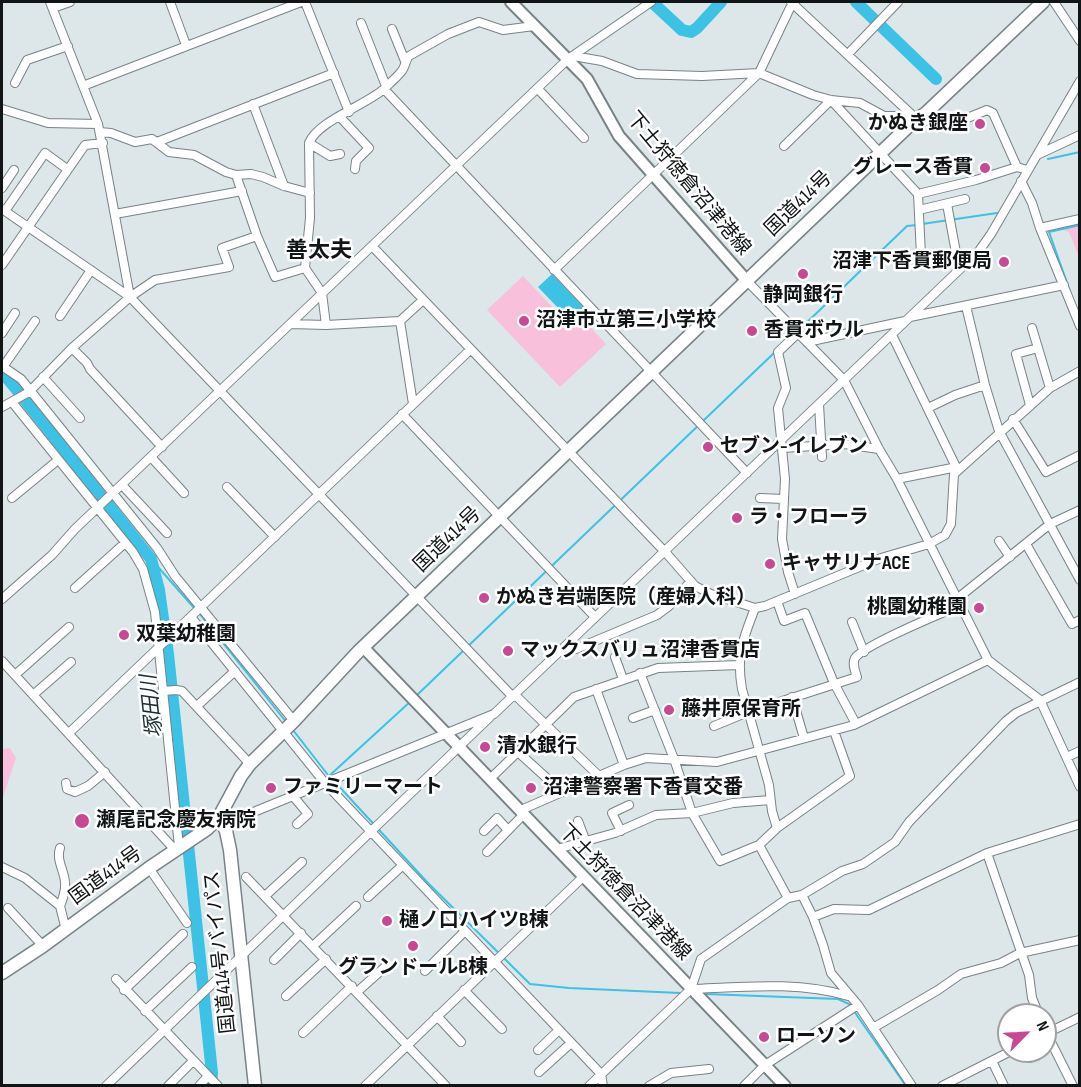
<!DOCTYPE html>
<html>
<head>
<meta charset="utf-8">
<style>
	body { margin:0 }
	#map { position:relative; width:1081px; height:1087px; overflow:hidden; background:#dde7ea; font-family:"Sofia Sans Condensed",sans-serif }
	canvas { display:block }
	.frame { position:absolute; inset:0; border:3px solid #111516; pointer-events:none }
	.north { position:absolute; left:997px; top:1003px; width:60px; height:60px; box-sizing:border-box; background:#fff; border:2px solid #a0a1a2; border-radius:50%; rotate:66deg; font-size:16px; font-weight:700; line-height:24px; text-align:center; color:#111516 }
	.north::after { content:''; display:block; margin:auto; width:21px; height:27px; background:#c84893; clip-path:polygon(50% 0,100% 100%,50% 72%,0 100%) }
</style>
</head>
<body>
<div id="map">
<canvas width="1081" height="1087"></canvas>
<div class="frame"></div>
<div class="north">N</div>
</div>
<script>
const c = document.querySelector('canvas').getContext('2d');
c.lineJoin = 'round';
function paint(path, color) { c.fillStyle = color; c.fill(path, 'evenodd'); }
function stroke(path, color, width, dash) { c.strokeStyle = color; c.lineWidth = width; c.lineCap = dash ? 'butt' : 'round'; c.setLineDash(dash || []); c.stroke(path); }
function write(font, color, halo, rows, align = 'center') {
  c.font = font + ' "Sofia Sans Condensed","Noto Sans JP",sans-serif'; c.lineWidth = 5; c.setLineDash([]); c.textBaseline = 'middle'; c.strokeStyle = halo; c.fillStyle = color; for (const [text, x, y, turn = 0] of rows) {
    c.save(); c.translate(x, y); c.rotate((+turn || 0) * Math.PI / 180); c.textAlign = isNaN(turn) ? turn : align; if (halo) c.strokeText(text, 0, 0); c.fillText(text, 0, 0); c.restore();
  }
}
const green = new Path2D(`
	M1079,221V257L1069,232L1057,228Z
	M523,276L571,327L582,318L606,344L560,387L487,310Z
	M10,748L16,758L2,800V749Z`);
const water = new Path2D(`
	M552,274L586,310L579,317L569,306L562,312L538,287Z`);
const stream = new Path2D(`
	M1048,159L1080,152
	M922,224L997,213
	M1071,294L1049,232L1080,225
	M799,330L907,226L917,225
	M151,559L195,609
	M199,613L287,723
	M415,697L775,352
	M293,730L328,775
	M329,776L411,701
	M334,781L428,883L530,984L569,988L680,993
	M706,994L838,999L849,1004L906,1086`);
const river = new Path2D(`
	M652,2L682,30L691,32L697,28L721,2
	M856,2L936,79
	M2,375L7,378L17,390L151,559L159,590L168,654L212,1073L211,1086`);
const minor = new Path2D(`
	M50,2L98,124L130,297
	M170,2L186,45
	M305,2L349,112
	M791,2L911,114L914,119
	M1054,2L1080,41
	M53,8L70,2
	M361,23L386,86
	M392,29L405,61
	M848,54L898,2
	M573,56L602,61L637,74L702,76L759,73L813,95L831,100L860,103L884,116H906L915,120L920,119L939,124L960,121L987,110L993,113L1017,167L1027,170
	M15,83L27,60L68,46
	M83,86L301,2
	M384,89L747,473
	M538,89L584,138
	M253,104L284,186
	M2,109L48,123L98,124
	M340,117L369,148L356,161L355,169
	M100,132L111,133L135,142L152,139L169,152L194,155L226,172L236,175L251,174L263,177L284,186L310,193
	M157,142L334,73
	M309,143L330,156L340,154
	M784,146L831,100L918,194L921,255L923,260L928,264L957,258L960,269
	M1037,155L1080,135
	M236,175L257,236L275,277L305,268
	M1021,181L1032,203L1040,228L1080,326
	M2,188L14,170
	M918,194L976,180L1017,167
	M947,204L957,258
	M2,209L130,297L513,697
	M919,210L965,199
	M5,211L45,153L67,169
	M115,214L242,191
	M1040,228L1080,219
	M372,246L667,554L695,586L711,594L755,608L765,606L881,558L929,544L945,535L951,524L954,474L1050,388L1080,371
	M2,265L85,145L103,143
	M554,270L759,73L790,8L795,2
	M747,281L844,380L879,449L897,479L988,660L1040,700L1080,787
	M966,306L985,385L999,431L1080,580
	M60,316L91,270
	M910,317L1064,285
	M400,321L413,404
	M291,324L326,325L400,321L423,300
	M326,325L322,293L305,268L310,218L309,143C318,121 364,106 384,89C389,84 396,78 401,72C405,68 405,61 409,56L448,34L479,22L503,30L534,26
	M1032,328L1050,388
	M2,333L15,313
	M892,335L957,469
	M807,342L905,321
	M72,348L87,363L90,369L162,447
	M2,366L21,379L157,548L175,576L294,721
	M3,367L35,321
	M43,377L80,418
	M12,402L133,552L143,569L155,612L179,847
	M819,404L822,457
	M1030,405L1016,354L1038,348
	M2,407L29,392L72,348L130,297L155,280L229,267L222,248L257,236
	M928,408L955,395L985,385
	M402,414L595,617
	M1013,419L1046,472L1080,455
	M783,448L844,444L879,449
	M151,457L184,493
	M897,479L952,468L957,469
	M122,485L167,533
	M227,487L275,537
	M12,498L58,460
	M760,498L783,499
	M999,541L1010,557
	M1026,544L1072,624L1080,620
	M75,588L125,543
	M795,594L788,572L782,539L785,479L778,408L786,388L778,352L798,333
	M958,598L1050,524L1080,510
	M2,599L52,555L75,529L568,59L651,2
	M777,601L784,621L805,613L834,683L856,724
	M755,608C743,639 736,655 742,689L769,785L772,811L777,828L759,845L788,898
	M191,617L325,783L601,1074L603,1086
	M852,622L864,652
	M564,647L576,649L657,615L669,606L691,581
	M615,657L623,679
	M2,661L175,850
	M640,673L674,759L692,813L720,861L759,845
	M15,675L69,627
	M596,689L624,765
	M163,691L176,690L182,691L250,764
	M33,695L71,662
	M515,695L599,776
	M792,697L804,738
	M197,706L235,671
	M633,718L655,710
	M714,726L748,712L857,677C855,671 852,664 855,658C864,645 942,613 961,605
	M69,733L470,350
	M518,752L562,792
	M1067,757L1080,751
	M490,779L574,697L658,668L739,665
	M66,783L67,789L75,792L88,786L105,772
	M293,796L308,814L297,824
	M521,810L624,765L646,758L717,762L854,725L988,660
	M256,811L494,714L979,251L991,234L1080,81
	M578,821L586,842
	M777,828L850,776L834,731
	M484,831L497,818L508,830
	M621,831L612,813L629,805
	M557,849L615,833L656,815L692,813L733,803L770,800
	M487,852L524,814
	M987,853L1029,975L1032,998L1039,1015
	M2,867L25,878L60,906L66,930
	M149,868L187,923
	M246,877L446,1086
	M802,895L813,917L823,945L831,973L858,1005L912,1086
	M265,896L302,862
	M368,897L403,865
	M60,906C63,898 66,891 65,882C64,870 56,860 60,848
	M8,908L43,946
	M813,917L834,909L869,910L987,853L1080,824
	M313,946L356,906
	M274,960L301,933
	M425,971L465,931
	M116,979L218,1086
	M691,989C742,987 798,981 848,996
	M124,990L183,934
	M464,990L502,1029
	M357,992L385,967
	M286,996L326,959
	M145,1011L192,967
	M437,1016L461,1042
	M873,1028L938,990L961,974L1001,963L1020,953L1080,940
	M1045,1030L1073,1086
	M303,1033L352,986
	M1045,1034L1080,1017
	M538,1050L559,1030
	M992,1061L1004,1086
	M539,1072L571,1043
	M106,1086L490,717
	M168,1086L193,1061
	M199,1086L208,1076
	M365,1086L584,876
	M589,1086L691,989L701,959L788,898L802,895L842,871L863,864L895,842L909,822L1006,721L1016,713L1080,682
	M649,1086L671,1073L709,1069
	M744,1086L765,1065L858,1005
	M942,1086L1011,1051`);
const major = new Path2D(`
	M511,2L587,79L619,136L747,281
	M363,647L785,1086`);
const highway = new Path2D(`
	M219,817L226,831L230,850L255,1086
	M2,973L43,946L149,868L207,829L219,817L241,776L250,764L294,721L358,652L915,120L925,114L1043,2`);
const markers = [
	[980,124,6,"#c84893"],
	[985,168,6,"#c84893"],
	[1004,262,6,"#c84893"],
	[803,274,6,"#c84893"],
	[524,321,6,"#c84893"],
	[752,331,6,"#c84893"],
	[708,447,6,"#c84893"],
	[737,518,6,"#c84893"],
	[770,564,6,"#c84893"],
	[484,598,6,"#c84893"],
	[979,608,6,"#c84893"],
	[124,635,6,"#c84893"],
	[508,651,6,"#c84893"],
	[669,710,6,"#c84893"],
	[485,747,6,"#c84893"],
	[271,788,6,"#c84893"],
	[531,788,6,"#c84893"],
	[82,821,8,"#c84893"],
	[387,921,6,"#c84893"],
	[413,946,6,"#c84893"],
	[764,1037,6,"#c84893"]
];
const poiNames = [
	["かぬき銀座",968,124,"right"],
	["グレース香貫",973,168,"right"],
	["沼津下香貫郵便局",992,262,"right"],
	["静岡銀行",803,296,"center"],
	["沼津市立第三小学校",536,321],
	["香貫ボウル",764,331],
	["セブン-イレブン",720,447],
	["ラ・フローラ",749,518],
	["キャサリナACE",782,564],
	["かぬき岩端医院（産婦人科）",496,598],
	["桃園幼稚園",967,608,"right"],
	["双葉幼稚園",136,635],
	["マックスバリュ沼津香貫店",520,651],
	["藤井原保育所",681,710],
	["清水銀行",497,747],
	["ファミリーマート",283,788],
	["沼津警察署下香貫交番",543,788],
	["瀬尾記念慶友病院",96,821],
	["樋ノ口ハイツB棟",399,921],
	["グランドールB棟",413,968,"center"],
	["ローソン",776,1037]
];
const streetNames = [
	["下土狩徳倉沼津港線",688,184,50],
	["国道414号",799,204,-44],
	["国道414号",448,540,-44],
	["国道414号",106,876,-36],
	["下土狩徳倉沼津港線",624,893,46],
	["国道414号バイパス",221,952,-96]
];
const waterNames = [
	["塚田川",153,706,-96]
];
const quarterNames = [
	["善太夫",319,251]
];
paint(green, '#f8c0db');
paint(water, '#3bc2e4');
stroke(stream, '#3bc2e4', 2);
stroke(river, '#3bc2e4', 12);
stroke(minor, '#798386', 10);
stroke(major, '#798386', 14);
stroke(highway, '#798386', 15);
stroke(minor, '#fff', 8);
stroke(major, '#fff', 10);
stroke(highway, '#fff', 12);
for (const [x, y, r, color] of markers) { const dot = new Path2D(); dot.arc(x, y, r, 0, 2 * Math.PI); c.fillStyle = color; c.fill(dot); stroke(dot, '#fff', 2); }
write('bold 20px', '#111516', '#fff', poiNames, 'left');
write('20px', '#111516', '#fff', streetNames);
write('italic 21px', '#1a3037', '#fff', waterNames);
write('bold 22px', '#111516', '#fff', quarterNames);
</script>
</body>
</html>
